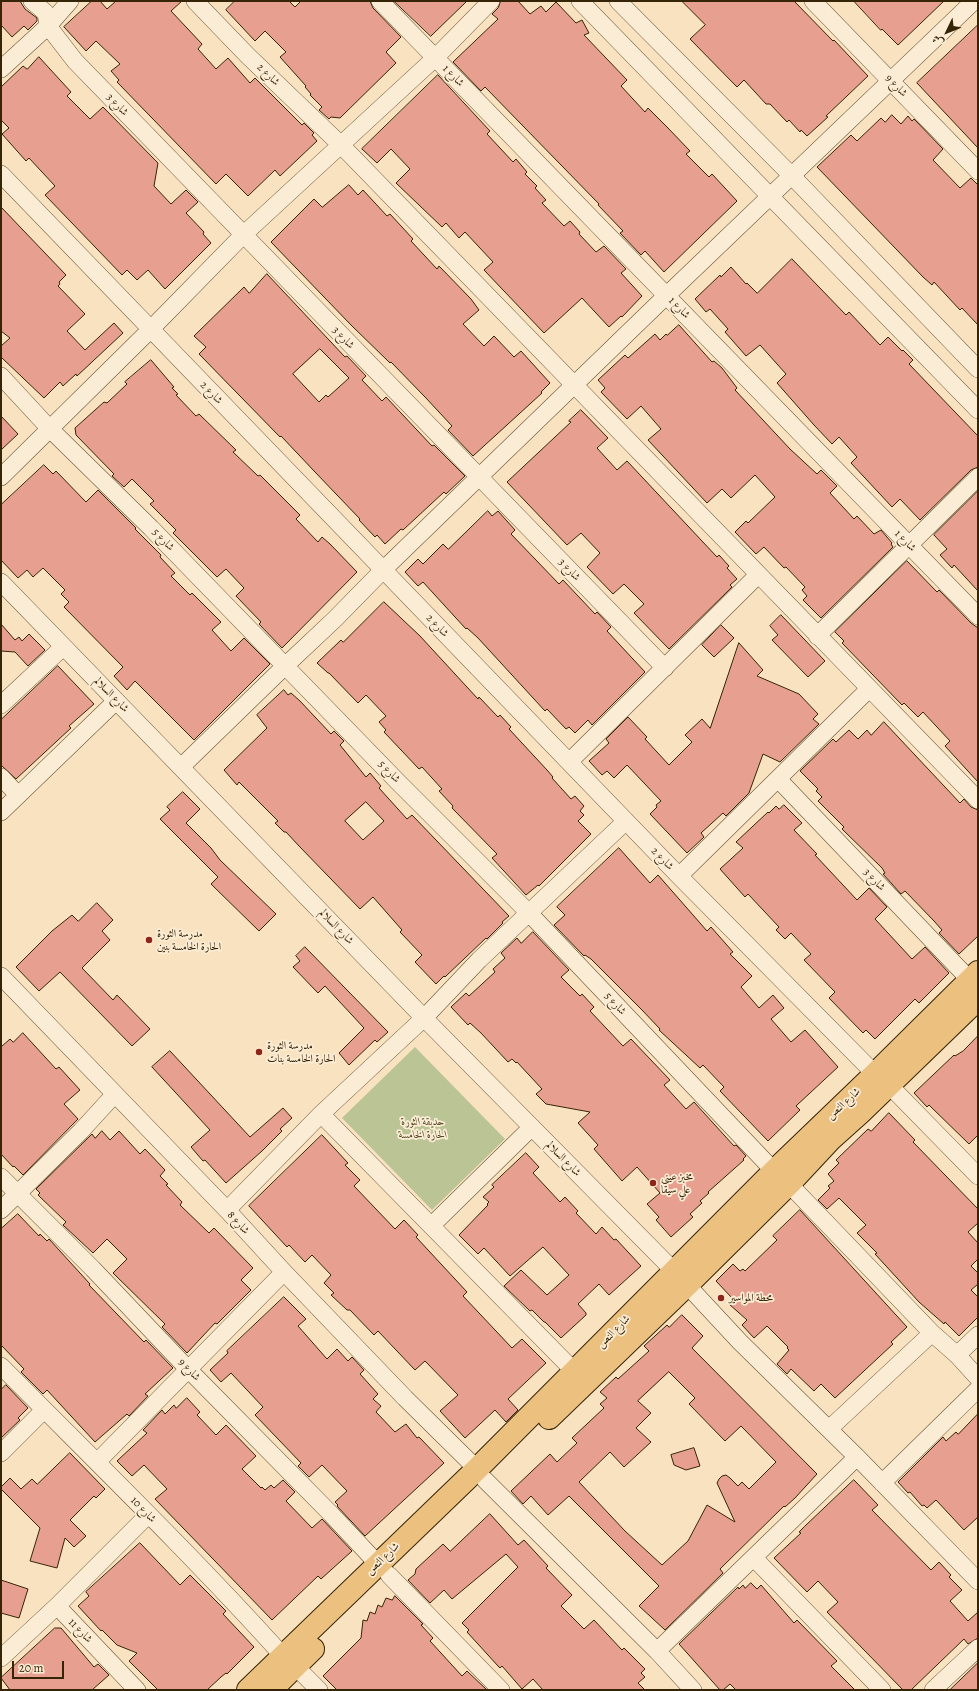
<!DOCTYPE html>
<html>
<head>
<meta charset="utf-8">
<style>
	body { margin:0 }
	#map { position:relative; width:979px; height:1691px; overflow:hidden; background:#f9e2bf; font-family:Alegreya,Amiri,serif }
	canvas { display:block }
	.frame { position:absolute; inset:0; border:2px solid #362406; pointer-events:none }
	.north { position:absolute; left:927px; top:12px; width:40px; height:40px; -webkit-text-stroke:3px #fbecd5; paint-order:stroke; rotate:227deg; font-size:11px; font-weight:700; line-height:16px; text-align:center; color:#362406 }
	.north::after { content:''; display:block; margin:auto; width:14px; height:18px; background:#362406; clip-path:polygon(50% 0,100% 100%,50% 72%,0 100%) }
	.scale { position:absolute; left:12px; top:1661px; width:52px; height:18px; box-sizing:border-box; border:2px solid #362406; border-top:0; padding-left:5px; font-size:12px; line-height:14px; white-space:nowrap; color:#362406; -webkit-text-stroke:3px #fbecd5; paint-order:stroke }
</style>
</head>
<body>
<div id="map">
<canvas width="979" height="1691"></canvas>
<div class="frame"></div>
<div class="north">ش</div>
<div class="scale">20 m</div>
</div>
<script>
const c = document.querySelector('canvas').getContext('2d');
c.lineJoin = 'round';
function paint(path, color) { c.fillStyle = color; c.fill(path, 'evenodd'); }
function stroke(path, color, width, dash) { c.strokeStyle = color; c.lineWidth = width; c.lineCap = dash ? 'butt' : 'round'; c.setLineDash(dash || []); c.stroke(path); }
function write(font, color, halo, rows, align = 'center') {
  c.font = font + ' Alegreya,Amiri,serif'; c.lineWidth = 3.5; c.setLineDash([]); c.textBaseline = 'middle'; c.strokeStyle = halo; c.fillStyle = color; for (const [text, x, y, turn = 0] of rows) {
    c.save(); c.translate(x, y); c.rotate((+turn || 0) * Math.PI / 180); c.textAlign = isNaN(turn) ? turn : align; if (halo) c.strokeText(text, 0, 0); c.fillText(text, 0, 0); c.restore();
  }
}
const green = new Path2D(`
	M415,1047L505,1139L432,1210L342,1118Z`);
const building = new Path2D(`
	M1,1H20L25,9L37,18V21L28,30L24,26L12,37L1,25Z
	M92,1H100L107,9L116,1H182L171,11L202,44L198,49L216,69L228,58L250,83L255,78L302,125L304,123L314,133L312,135L317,141L280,176L275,170L248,196L226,174L216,184L117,82L119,80L111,71L120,64L96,41L86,51L64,27Z
	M235,1H289L295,7L301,1H370L373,8L401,37L386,52L396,63L340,118L331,117L329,119L319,110L322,107L310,95L311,94L305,87L306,86L280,57L286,52L265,31L255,41L226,10Z
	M394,1H467L431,36Z
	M501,1H518L530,14L541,6L546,12L556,2L576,23L582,20L589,33L584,35L627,80L621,86L645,112L648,108L668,128L690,151L686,154L709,177L712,174L737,201L664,272L645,251L641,255L620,233L623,231L598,205L599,204L485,87L481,91L453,62L498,19L492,14L498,8Z
	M682,1H794L833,41L834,40L868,76L826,116L828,117L807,136L801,130L800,132L789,120L787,122L770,104H766L744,80L737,87L690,39L705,25Z
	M854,1H944L898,45L882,29L881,30Z
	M978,25V148L917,83Z
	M39,57L71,92L67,96L90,119L103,107L158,163L154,186L171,204L186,190L198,202L186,213L204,232L203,234L211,243L165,289L148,270L137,280L127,270L122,275L45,195L55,186L29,158L26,161L2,134L9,128L1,120V87L23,66L27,69Z
	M438,75L490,131L487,134L513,162L516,159L527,172L525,174L537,186L535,188L546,200L542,203L564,226L570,221L580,232L579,234L596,252L604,246L626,269L621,273L642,296L622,317L621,316L609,327L582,298L544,333L484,270L493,262L465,232L459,238L446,223L442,227L396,183L410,169L391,149L377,163L362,149Z
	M892,115L901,124L908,116L912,121L914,119L943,149L933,160L960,188L971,178L978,185V325L962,308L960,310L934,282L932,285L923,277L817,167L851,135L857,141L881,118L885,122Z
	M349,185L358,195L363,190L387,216L390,214L413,239L411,241L437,269L439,266L471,299L479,310L463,324L484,346L494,336L514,357L521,351L550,383L541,392L542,393L473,456L448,430L452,426L425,397L391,362L390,363L351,325L271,242L314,199L322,207Z
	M1,207L66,275L59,282L60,284L58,286L85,314L67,331L85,350L114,323L123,333L77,376L76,374L63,386L60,382L44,398L1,357V346L10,338L1,331Z
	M792,259L846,315L849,312L880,345L888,337L902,351L903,350L913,360L909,364L978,436V467L971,470L920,520L900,499L892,507L851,463L857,457L839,437L832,444L814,425L777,383L786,374L760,345L746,356L725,332L728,329L710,309L706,312L695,299L720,275L721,277L731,267L746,284L747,283L757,293Z
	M267,274L345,357L347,356L366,376L362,380L382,401L386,397L432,446L434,445L465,476L446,494L444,492L403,530L401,529L385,544L377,535L375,537L359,520L360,519L315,472L281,436L280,437L199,354L206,347L194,336L244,287L249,293ZM320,349L349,378L328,397L326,395L319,402L293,374Z
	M679,325L712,362L714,361L722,368L737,388L735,390L790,449L817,474L821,470L837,486L830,493L854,519L857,516L874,534L881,530L892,543L891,544L893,547L821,618L803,600L807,596L802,590L805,587L786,567L784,568L764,547L756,554L735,532L746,521L748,523L775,497L755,475L731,498L722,489L707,503L648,440L661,429L641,406L627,419L601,392L605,388L598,380L625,355L628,358L655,334L660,340L666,334L667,335Z
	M151,360L174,387L172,388L178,394L176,395L196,416L199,414L236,450L233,452L258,476L260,475L300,515L296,519L318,542L322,537L330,544L357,572L282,648L259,624L261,622L236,596L244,588L226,569L217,577L173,533L176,530L150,504L154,501L132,479L124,487L112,476L114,474L76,435L75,428L104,402L107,403L127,384L125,382Z
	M581,410L608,438L597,448L617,470L627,461L717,557L719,555L729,566L727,568L737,579L730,585L732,587L669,649L634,613L644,604L624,584L613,594L587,567L600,553L581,533L567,545L507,482L571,422L569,421Z
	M1,416L18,434L1,450Z
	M44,465L53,474L56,471L86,502L98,490L136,528L135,529L161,555L160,557L175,573L171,576L190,595L192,593L221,622L212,630L231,651L244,638L270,664L194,740L135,681L127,690L114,676L123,667L64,607L69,602L61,594L65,590L43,568L33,577L27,570L18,578L1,560V505Z
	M978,491V591L954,565L952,568L940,555L947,549L934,535Z
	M488,511L492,516L498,511L515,530L511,534L559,584L563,580L595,614L597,612L611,627L607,631L645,672L592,725L588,720L575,733L569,727L566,729L547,709L545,711L478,638L467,628L466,629L423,582L418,586L405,572L418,559L423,564L443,544L448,549Z
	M907,561L937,592L939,590L971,623L978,628V782L945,746L950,741L923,712L918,717L904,703L902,705L842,643L844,641L835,632Z
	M384,602L420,636L478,699L479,697L498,717L500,715L511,727L509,729L547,770L553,777L552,778L571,799L575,796L584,806L580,811L584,815L578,821L591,834L539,886L538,885L526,895L492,858L497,854L452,808L453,806L439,791L442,789L422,767L419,769L384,732L386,730L379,722L386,716L366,695L358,703L329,673H328L317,663L341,640L343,642Z
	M781,615L825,661L808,677L772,640L778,635L770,626Z
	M1,624L15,640L19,637L22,641L29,634L45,650L28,666L15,652L1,651Z
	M721,625L734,638L714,657L702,645Z
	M739,643L763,670L757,676L799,694L818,714L813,719L819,724L780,762L763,754L749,793L726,816L723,813L701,833L704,837L687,853L650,814L657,807L656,805L661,801L627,765L614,778L607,771L602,775L589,761L609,743L606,739L628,717L647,737L645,739L669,765L692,742L685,735L702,719L710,728Z
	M58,666L94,704L69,726L71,728L16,779L1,765V720Z
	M284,690L288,695L291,693L300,701L331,734L334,731L344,741L340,745L366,777L370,773L381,786L379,788L407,819L412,815L509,916L502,922L503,923L487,939L486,938L445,977L444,976L436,984L415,962L422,955L400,932L402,930L373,897L360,909L299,846L286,832H284L275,823L278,821L239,782L237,785L224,770L267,728L257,715ZM366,802L384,821L363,840L345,821Z
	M884,722L960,803L964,799L971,807L978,810V936L959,954L939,933L942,930L934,921L905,891L901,894L883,874L885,873L882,868L842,829L844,827L818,801L822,797L816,791L818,789L800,771L833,739L836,742L849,730L858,739L867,730L871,735Z
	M183,792L200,809L186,823L211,848L220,860L276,914L259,931L211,884L218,877L160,819L170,810L167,807Z
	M784,805L802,823L794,830L817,854L815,855L857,900L869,888L887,907L875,919L912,959L925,947L949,973L919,1003L915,999L875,1039L866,1030L863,1033L829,998L835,992L804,960L811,954L791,933L785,939L776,930L779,927L748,894L745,897L720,869L743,848L736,842L768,812L769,813L776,806L779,809Z
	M619,848L650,883L658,875L707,931L711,927L733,952L730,954L752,976L741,987L759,1008L773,995L784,1008L771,1019L791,1042L805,1030L838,1067L796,1106L800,1110L768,1141L720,1091L724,1087L703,1065L700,1068L659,1030L660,1029L642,1010L591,959L585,955L584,956L554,925L565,915L557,907Z
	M97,903L113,920L102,931L110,940L82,968L113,1000L117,995L150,1029L132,1046L60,972L39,991L16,967L52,931L72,915L78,921Z
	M533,932L569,970L561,977L580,996L582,994L594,1007L590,1011L623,1046L631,1039L670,1080L664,1085L686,1109L694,1102L734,1146L736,1145L746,1156L743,1159L744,1160L708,1192L709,1193L700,1201L702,1203L690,1214L693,1217L671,1237L656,1220L659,1217L647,1204L660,1193L637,1167L622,1181L594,1149L598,1145L578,1123L590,1112L546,1104L536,1094L542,1089L517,1062L516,1063L512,1059L508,1062L481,1033L470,1023L468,1025L451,1007L466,993L469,996L495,972L493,969L505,958L501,953L517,938L521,943Z
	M305,947L388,1032L377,1042L375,1040L349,1065L339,1053L364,1028L325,986L318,993L293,967L300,961L296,956Z
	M23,1033L56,1069L59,1067L80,1090L64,1104L78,1119L23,1175L14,1166L13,1167L1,1154V1047L10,1039L13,1042Z
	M978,1036V1135L969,1144L929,1105L927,1107L914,1093L954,1055L955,1056L963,1051Z
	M170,1051L250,1137L283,1108L292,1118L280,1129L282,1131L262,1151L226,1183L205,1160L203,1161L191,1147L210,1130L152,1067Z
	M889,1113L915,1140L913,1142L978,1209V1223L968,1232L978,1243V1259L971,1266L978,1273V1284L971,1290L978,1297V1317L959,1336L945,1322L944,1324L919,1302L875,1254L877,1253L857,1233L866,1225L839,1198L827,1209L818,1200L830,1188L828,1186L834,1181L828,1174L839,1163L836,1160L868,1129L871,1131Z
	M102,1131L110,1140L119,1131L140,1154L145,1149L165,1170L160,1176L168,1184L166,1185L182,1202L180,1205L209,1233L214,1228L253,1268L241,1280L251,1290L217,1324L215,1323L187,1353L162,1327L165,1324L113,1273L127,1259L107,1239L93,1253L63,1225L66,1222L38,1195L40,1193L36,1189L92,1134L95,1138Z
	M322,1135L348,1163L345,1165L360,1180L354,1186L395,1229L404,1220L418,1235L416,1237L467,1292L463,1296L512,1348L522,1339L546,1363L508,1399L518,1410L506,1422L495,1410L465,1438L440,1411L458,1395L425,1361L415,1370L378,1331L374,1335L350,1310H347L331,1295L334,1293L324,1283L331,1275L312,1255L305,1262L289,1245L287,1247L249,1206Z
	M526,1153L539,1167L533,1173L560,1202L565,1197L578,1211L576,1213L596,1234L602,1227L614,1240L616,1239L641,1266L609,1295L599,1284L578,1304L586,1313V1315L561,1338L545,1322H544L532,1310L530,1311L504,1286L521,1270L547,1295L569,1275L543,1247L510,1276L484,1248L478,1254L459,1235L488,1205L487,1204L489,1202L483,1197L494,1187L492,1185Z
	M800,1210L907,1327L891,1342L893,1344L835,1398L821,1384L814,1391L791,1369L787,1374L777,1364L789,1350L787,1348L788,1347L767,1326L754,1338L742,1325L747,1320L729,1304L733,1299L716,1281L733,1264L740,1271L743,1269L745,1271L777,1240L773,1236Z
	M18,1214L39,1236L40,1234L47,1241L49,1239L90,1284L89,1285L144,1342L146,1340L173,1368L145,1394L148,1396L129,1416L127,1414L95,1442L47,1390L43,1394L21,1372L24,1369L1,1345V1229Z
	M284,1297L306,1319L298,1326L327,1359L337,1349L348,1361L352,1357L364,1370L360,1374L378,1394L373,1399L381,1406L376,1412L395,1432L406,1424L417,1438L419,1437L444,1463L365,1536L337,1506L338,1505L335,1502L347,1491L322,1465L309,1477L298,1466L301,1463L255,1415L263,1407L231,1373L221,1382L210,1370L228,1353L227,1351Z
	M682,1315L703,1336L692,1348L817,1474L795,1498L785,1507L784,1506L720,1569L723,1573L665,1630L639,1606L659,1586L569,1496L548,1515L531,1496L523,1504L511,1491L550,1454L557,1462L577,1443L572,1438L604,1408L600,1404L607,1398L600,1392L616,1377L618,1379L649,1351L644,1346L667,1325L669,1327ZM669,1372L695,1398L689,1404L725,1441L741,1426L776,1462L749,1489L742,1482L738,1486L730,1478L726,1475L722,1476L719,1479L717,1483L735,1522L707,1505L688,1541L662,1565L625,1531L579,1482L610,1452L624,1467L651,1442L636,1428L651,1413L638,1401Z
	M6,1385L28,1408L18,1418L20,1420L1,1438V1390Z
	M187,1398L200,1412L197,1415L216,1435L226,1425L256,1456L242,1469L261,1488L262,1487L265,1490L271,1485L274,1488L283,1480L295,1492L286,1501L312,1528L322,1519L352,1551L321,1579L318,1576L272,1620L155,1499L167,1489L144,1465L132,1476L117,1461L147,1433L143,1430L162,1410L165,1414L174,1405L176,1408Z
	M978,1414V1517L964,1530L936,1500L927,1508L924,1505L922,1506L910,1492L908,1493L898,1482L943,1437L946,1441L956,1432L958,1434Z
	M694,1448L700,1466L686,1470L674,1465L671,1455Z
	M70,1453L105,1489L96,1498L94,1496L70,1520L86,1536L74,1547L65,1538L57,1568L30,1561L40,1528L1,1489V1487L10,1478L21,1489L32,1479L37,1484Z
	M854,1480L878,1505L872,1510L931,1570L939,1562L951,1575L949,1577L962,1590L950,1601L968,1621L978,1612V1638L968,1644L964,1639L911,1690H903L827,1612L838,1602L818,1581L807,1592L774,1558L801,1533L799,1532L804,1527Z
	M490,1514L518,1545L524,1540L548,1566L546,1568L572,1595L561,1606L584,1629L594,1620L622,1650L624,1648L645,1669L641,1673L645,1677L638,1683L645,1690H543L533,1679L522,1689L502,1666L500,1668L498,1666L467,1632L469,1630L462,1623L518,1567L506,1554L452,1599L444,1590L430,1603L408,1580L415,1574L416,1569L443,1544L450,1551Z
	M140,1543L180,1585L190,1575L226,1611L223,1614L254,1647L227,1674L226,1673L221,1677L207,1690H158L129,1661L137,1653L117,1645L102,1630L101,1631L78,1606L89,1596L86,1592Z
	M1,1580L28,1589L19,1618L1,1613Z
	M751,1583L757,1589L761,1585L794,1623L797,1620L837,1661L831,1666L855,1690H736L730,1684L723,1690H720L679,1644L738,1587L739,1589L743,1585L745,1588Z
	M395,1596L423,1624L421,1625L433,1638L430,1641L462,1676L467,1671L487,1690H337L323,1676L361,1638L363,1620L367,1621L370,1612L375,1614L378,1605L382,1607L386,1598L392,1600Z
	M55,1628H61L94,1667L98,1664L109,1675L92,1690H10L1,1678Z
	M978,1663V1690H950Z`);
const minor = new Path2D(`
	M32,1L46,13L48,26L75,61L665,668
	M195,1L248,56L341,145L978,800
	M380,1L978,616
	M580,1L978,410
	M618,1L792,176L978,369
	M813,1L978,171
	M1,69L48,26L70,1
	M1,174L679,876L875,1074
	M1,376L50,429L151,528L397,781L529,913L774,1171
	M1,477L150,330L243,235L435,58L491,1
	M1,582L424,1018L674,1271L740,1342L857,1457L978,1581
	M817,636L978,477
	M1,705L63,647
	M569,762L758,575
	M181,767L285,666L335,619L383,570L667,295L974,1
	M1,777L18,795
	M778,779L970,980
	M1,812L116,701
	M679,876L869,689
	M1,976L227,1210L284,1272L405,1398L477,1469
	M889,1085L978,1176
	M321,1114L575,1372
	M1,1177L93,1269L188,1369L331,1514L378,1564
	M789,1184L932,1333L957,1355L978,1378
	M1,1210L81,1131L114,1095
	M227,1210L321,1114L424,1018L479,960L626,821
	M431,1226L532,1127
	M957,1355L978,1335
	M1,1366C96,1462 193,1556 283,1656
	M829,1429L932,1333
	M1,1453L44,1410
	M97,1462L284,1272
	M485,1480L657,1651L693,1690
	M882,1483L978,1389
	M754,1558L882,1690
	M389,1575L501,1690
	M57,1606L137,1690
	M657,1651L857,1457
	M1,1658L57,1606L148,1515
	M295,1666L319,1690
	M933,1690L978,1648`);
const major = new Path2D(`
	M549,1418L687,1285L789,1184L831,1139L860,1113L978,999
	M248,1690L477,1469L774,1171L875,1074L978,972
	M271,1690L313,1649`);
const markers = [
	[149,940,4,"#8f2418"],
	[259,1052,4,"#8f2418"],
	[653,1183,4,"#8f2418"],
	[721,1298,4,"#8f2418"]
];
const streetNames = [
	["شارع 2",268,75,44],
	["شارع 1",453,76,46],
	["شارع 9",896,86,46],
	["شارع 3",117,105,46],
	["شارع 1",679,308,46],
	["شارع 3",343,338,46],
	["شارع 2",211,393,46],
	["شارع 5",163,540,46],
	["شارع 1",905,541,46],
	["شارع 3",569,570,46],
	["شارع 2",437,626,46],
	["شارع السلالم",111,695,45],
	["شارع 5",389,772,46],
	["شارع 2",662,859,46],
	["شارع 3",874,880,46],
	["شارع السلالم",336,927,46],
	["شارع 5",615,1004,47],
	["شارع النص",844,1104,-43],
	["شارع السلالم",563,1159,45],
	["شارع 8",238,1223,48],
	["شارع النص",614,1332,-46],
	["شارع 9",189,1370,46],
	["شارع 10",143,1510,46],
	["شارع النص",383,1559,-44],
	["شارع 11",80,1631,46]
];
const poiNames = [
	["مدرسة الثورة",157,934],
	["الحارة الخامسة بنين",157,947],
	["مدرسة الثورة",267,1046],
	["الحارة الخامسة بنات",267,1059],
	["مخبز عيني",661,1177],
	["علي سيقا",661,1190],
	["محطة المواسير",729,1298]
];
const parkNames = [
	["حديقة الثورة",423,1122],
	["الحارة الخامسة",423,1135]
];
paint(green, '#bbc494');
paint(building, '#e7a08f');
stroke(building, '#362406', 1);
stroke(minor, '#675434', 18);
stroke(major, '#362406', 24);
stroke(minor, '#fbecd5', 17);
stroke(major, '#ecc180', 22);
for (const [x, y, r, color] of markers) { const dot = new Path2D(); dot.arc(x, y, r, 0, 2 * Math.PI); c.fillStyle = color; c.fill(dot); stroke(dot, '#fbecd5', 1.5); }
write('11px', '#362406', '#fbecd5', streetNames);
write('11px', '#362406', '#fbecd5', poiNames, 'left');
write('italic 11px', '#574c2a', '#fbecd5', parkNames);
</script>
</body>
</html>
